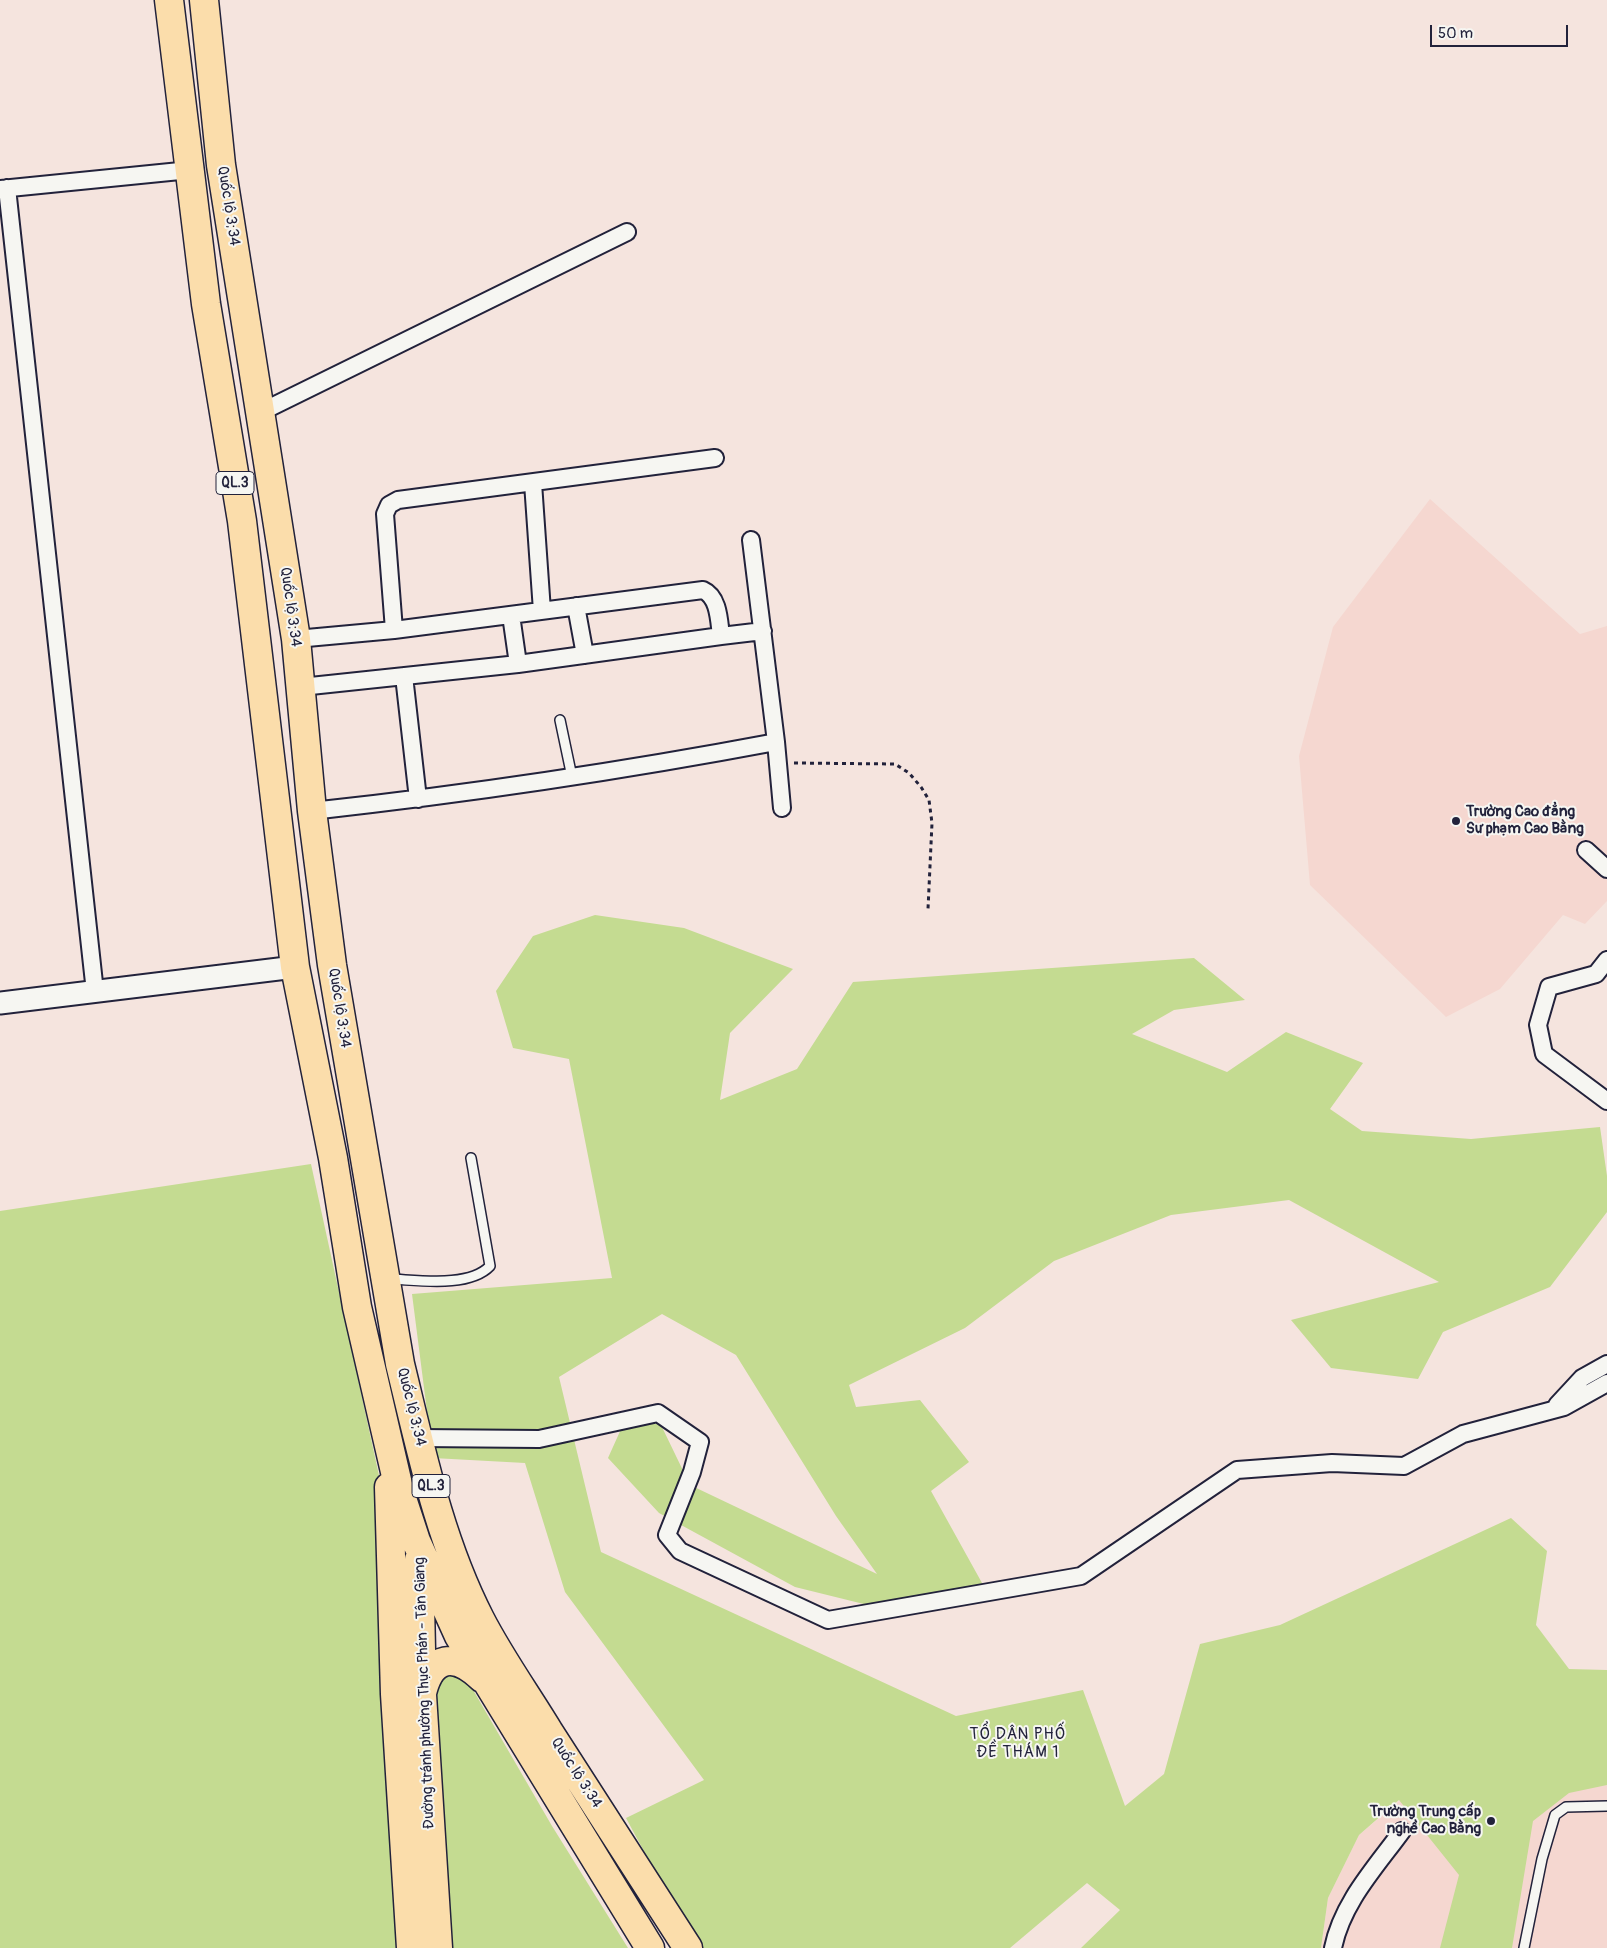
<!DOCTYPE html>
<html>
<head>
<meta charset="utf-8">
<style>
	body { margin:0 }
	#map { position:relative; width:1607px; height:1948px; overflow:hidden; background:#f5e4de; font-family:Pangolin,sans-serif }
	canvas { display:block }
	.scale { position:absolute; left:1430px; top:25px; width:138px; height:22px; box-sizing:border-box; border:2px solid #22223b; border-top:0; padding-left:6px; font-size:15px; line-height:18px; white-space:nowrap; color:#22223b; -webkit-text-stroke:4px #f6f6f2; paint-order:stroke }
</style>
</head>
<body>
<div id="map">
<canvas width="1607" height="1948"></canvas>
<div class="scale">50 m</div>
</div>
<script>
const c = document.querySelector('canvas').getContext('2d');
c.lineJoin = 'round';
function paint(path, color) { c.fillStyle = color; c.fill(path, 'evenodd'); }
function stroke(path, color, width, dash) { c.strokeStyle = color; c.lineWidth = width; c.lineCap = dash ? 'butt' : 'round'; c.setLineDash(dash || []); c.stroke(path); }
function write(font, color, halo, rows, align = 'center') {
  c.font = font + ' Pangolin,sans-serif'; c.lineWidth = 4; c.setLineDash([]); c.textBaseline = 'middle'; c.strokeStyle = halo; c.fillStyle = color; for (const [text, x, y, turn = 0] of rows) {
    c.save(); c.translate(x, y); c.rotate((+turn || 0) * Math.PI / 180); c.textAlign = isNaN(turn) ? turn : align; if (halo) c.strokeText(text, 0, 0); c.fillText(text, 0, 0); c.restore();
  }
}
const built = new Path2D(`
	M1430,499L1580,634L1607,626V901L1585,924L1563,915L1500,989L1446,1017L1310,885L1299,756L1333,627Z
	M1607,1712V1948H1321L1328,1898L1359,1835L1452,1756Z`);
const green = new Path2D(`
	M595,915L684,928L793,969L730,1033L720,1100L797,1069L853,982L1194,958L1245,1000L1174,1010L1132,1034L1227,1072L1286,1032L1363,1063L1330,1109L1362,1131L1471,1139L1600,1127L1607,1176V1212L1550,1287L1443,1332L1418,1379L1331,1368L1291,1320L1439,1282L1289,1200L1171,1215L1054,1261L965,1328L849,1385L856,1407L920,1400L969,1462L931,1491L992,1601L892,1611L795,1587L659,1513L608,1458L626,1418L661,1425L690,1485L877,1574L836,1516L736,1355L662,1314L559,1377L601,1552L956,1716L1083,1690L1125,1806L1164,1774L1200,1644L1280,1625L1511,1518L1547,1551L1536,1625L1569,1669L1607,1670V1785L1569,1793L1533,1821L1512,1948H1440L1459,1875L1399,1800L1359,1835L1328,1898L1321,1948H1081L1120,1910L1087,1883L1010,1948H696L626,1818L704,1780L565,1592L525,1463L433,1458L412,1294L612,1278L569,1059L513,1048L496,991L533,936Z
	M311,1164L380,1480L403,1948H0V1211Z
	M447,1669L465,1676L552,1826L628,1948H444L434,1679Z`);
const path = new Path2D(`
	M794,763L895,764L909,773L921,787L929,800L932,823L928,909`);
const service = new Path2D(`
	M560,720L572,777
	M390,1279C418,1280 469,1288 490,1266L471,1158
	M1524,1948L1542,1859L1555,1815L1566,1807L1607,1806`);
const minor = new Path2D(`
	M7,188L95,992
	M0,189L190,170
	M261,412L627,232
	M533,483L542,611
	M576,606L585,655
	M511,615L518,664
	M394,630L385,514L389,505L398,500L715,458
	M296,639L394,630L703,590C719,597 719,621 721,636L763,631
	M404,676L418,799
	M301,687L518,664L721,636
	M776,742L782,808
	M312,811C467,794 622,771 776,742L751,540
	M1586,850L1607,869
	M1607,960L1596,974L1549,987L1538,1025L1544,1054L1607,1101
	M1557,1405L1582,1378L1607,1364
	M419,1438L539,1439L658,1413L700,1442L692,1472L667,1535L680,1551L828,1620L1081,1576L1237,1470L1332,1463L1404,1466L1463,1434L1564,1407L1607,1383
	M1333,1948C1342,1903 1375,1868 1402,1831`);
const tertiary = new Path2D(`
	M0,1003L295,967`);
const trunk = new Path2D(`
	M169,0L206,304L242,521L295,967L333,1158L357,1307L399,1489L416,1541L459,1636L650,1948
	M204,0L221,165L296,639L312,811L332,965L400,1364C421,1450 439,1539 480,1619C500,1658 526,1694 549,1732C595,1804 642,1876 688,1948
	M389,1487L395,1694L411,1948
	M419,1560L422,1695L438,1948
	M422,1693C431,1655 455,1652 482,1678`);
const markers = [
	[1456,821,5,"#22223b"],
	[1491,1821,5,"#22223b"]
];
const shields = [
	[235,483,38],
	[431,1486,38]
];
const shieldNames = [
	["QL.3",235,483],
	["QL.3",431,1486]
];
const streetNames = [
	["Quốc lộ 3;34",228,206,81],
	["Quốc lộ 3;34",290,607,82],
	["Quốc lộ 3;34",339,1008,81],
	["Quốc lộ 3;34",411,1407,76],
	["Đường tránh phường Thục Phán - Tân Giang",425,1693,-92],
	["Quốc lộ 3;34",576,1773,57]
];
const poiNames = [
	["Trường Cao đẳng",1466,812],
	["Sư phạm Cao Bằng",1466,829],
	["Trường Trung cấp",1481,1812,"right"],
	["nghề Cao Bằng",1481,1829,"right"]
];
const neighbourhoodNames = [
	["TỔ DÂN PHỐ",1018,1735],
	["ĐỀ THÁM 1",1018,1753]
];
paint(built, '#f5d7d0');
paint(green, '#c4db91');
stroke(service, '#22223b', 12);
stroke(minor, '#22223b', 20);
stroke(tertiary, '#22223b', 25);
stroke(trunk, '#22223b', 31);
stroke(path, '#22223b', 3, [4, 4]);
stroke(service, '#f6f6f2', 9);
stroke(minor, '#f6f6f2', 16);
stroke(tertiary, '#f6f6f2', 21);
stroke(trunk, '#fbddab', 28);
for (const [x, y, r, color] of markers) { const dot = new Path2D(); dot.arc(x, y, r, 0, 2 * Math.PI); c.fillStyle = color; c.fill(dot); stroke(dot, '#f6f6f2', 2); }
for (const [x, y, w] of shields) { const box = new Path2D(); box.roundRect(x - w / 2, y - 11.5, w, 23, 4); c.fillStyle = '#f6f6f2'; c.fill(box); stroke(box, '#22223b', 1); }
write('bold 14px', '#22223b', null, shieldNames);
write('15px', '#22223b', '#f6f6f2', streetNames);
write('bold 15px', '#22223b', '#f6f6f2', poiNames, 'left');
c.letterSpacing = '1px';
write('16px', '#22223b', '#f6f6f2', neighbourhoodNames);
c.letterSpacing = '0px';
</script>
</body>
</html>
